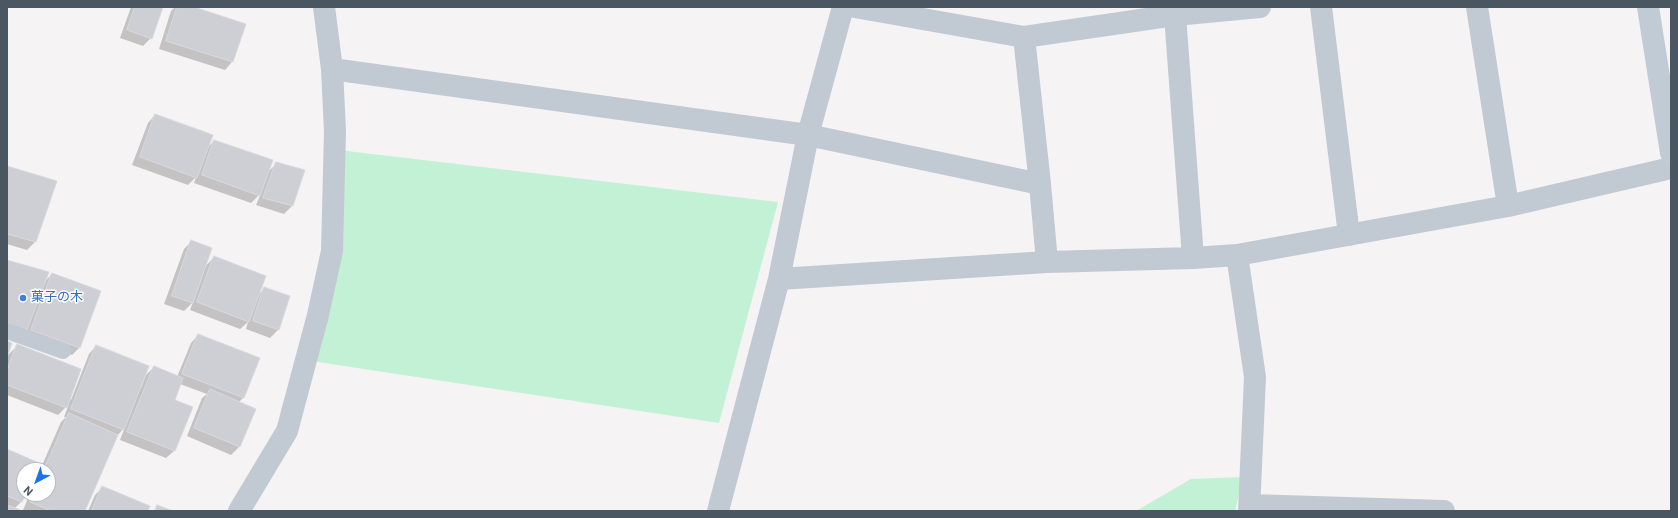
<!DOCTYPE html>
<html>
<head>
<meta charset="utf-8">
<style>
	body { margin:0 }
	#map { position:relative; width:1678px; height:518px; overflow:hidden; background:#f5f3f3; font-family:Roboto,sans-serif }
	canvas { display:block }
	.frame { position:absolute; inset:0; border:8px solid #4a5661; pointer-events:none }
	.north { position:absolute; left:16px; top:462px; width:40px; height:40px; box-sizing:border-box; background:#fff; border:1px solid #b7bbc0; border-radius:50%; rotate:221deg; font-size:11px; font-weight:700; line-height:16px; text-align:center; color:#4a5661 }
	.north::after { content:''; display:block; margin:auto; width:14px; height:18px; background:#1a73e8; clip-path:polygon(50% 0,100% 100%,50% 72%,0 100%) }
</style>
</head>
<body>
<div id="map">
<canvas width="1678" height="518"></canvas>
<div class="frame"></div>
<div class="north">N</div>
</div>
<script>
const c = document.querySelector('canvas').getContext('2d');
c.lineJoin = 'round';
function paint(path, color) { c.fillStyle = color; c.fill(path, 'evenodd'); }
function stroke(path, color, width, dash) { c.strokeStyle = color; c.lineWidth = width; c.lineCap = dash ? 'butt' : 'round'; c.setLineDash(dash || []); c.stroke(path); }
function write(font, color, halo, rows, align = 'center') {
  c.font = font + ' Roboto,"Noto Sans JP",sans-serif'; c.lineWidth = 3; c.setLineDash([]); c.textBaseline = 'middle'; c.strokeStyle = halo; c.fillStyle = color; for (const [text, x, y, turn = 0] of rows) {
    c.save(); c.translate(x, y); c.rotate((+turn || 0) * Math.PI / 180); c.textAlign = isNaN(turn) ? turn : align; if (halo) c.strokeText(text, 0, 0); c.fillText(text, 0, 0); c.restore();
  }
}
const green = new Path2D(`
	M330,149L778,202L719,423L305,360L338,272Z
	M1243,477L1235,511H1136L1191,479Z`);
const shadow = new Path2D(`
	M131,7H162L151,38L143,46L120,38Z
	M175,7H191L244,25L232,62L225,70L159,49L171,11Z
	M155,115L207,148L214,141L267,173L277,163L304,170L292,206L284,214L256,205L261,193L251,203L194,183L196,177L188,185L132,165L148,123Z
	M7,167L56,182L35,242L27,250L7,244Z
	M192,241L205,267L214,257L258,295L265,288L289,297L278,330L270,338L246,329L248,322L240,329L190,310L193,302L184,311L164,304L184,249Z
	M7,261L43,283L52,274L79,348L72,355L24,338H7Z
	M198,335L244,397L239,402L255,409L239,447L231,455L187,436L202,398L207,394L180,384L173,400L191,408L174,451L166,458L120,440L125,427L117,436L84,511L23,510L30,494H48V470H40L61,422L66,417H64L69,404L58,415L7,395V356L17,346L71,400L89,354L96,346L141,388L146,375L154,367L177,377L191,343Z
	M7,450L35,470H24L25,494L21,502L14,509L20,511H7Z
	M103,487L147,511H88L95,495Z`);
const building = new Path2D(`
	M135,7H163L152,39L127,30Z
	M177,7H194L246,24L233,62L166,41Z
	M155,114L213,135L197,178L140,157Z
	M214,140L273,160L260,196L202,175Z
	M276,162L305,170L293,206L263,198Z
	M7,166L57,181L36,242L7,234Z
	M191,240L212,248L193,303L172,296Z
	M214,256L266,276L249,322L197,302Z
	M7,260L49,272L27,330L7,323Z
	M52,273L101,291L80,348L31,330Z
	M264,287L290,296L279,330L253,321Z
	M198,334L260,358L244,398L182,374Z
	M7,341L12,343L7,358Z
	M17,344L81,369L67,408L7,385V371Z
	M96,345L149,366L124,430L71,409Z
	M154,366L183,378L175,400L193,407L175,451L127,432Z
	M210,389L256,409L240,447L194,428Z
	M69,413L118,435L85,511H51L30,502L34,494H48V470H44Z
	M7,449L39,463L36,470H24V494H26L22,502L7,496Z
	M102,486L150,506L148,511H92Z
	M7,505L23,511H7Z
	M157,505L173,511H155Z`);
const lane = new Path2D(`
	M7,331L63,351`);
const street = new Path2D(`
	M855,7L1024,37L1175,15L1260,7
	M1321,7L1349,235
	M1477,7L1508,206
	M1175,15L1193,258
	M332,69L808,135L1040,184L1024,37
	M1040,184L1047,262
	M1237,255L1255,377L1249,511
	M779,279L1047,262L1193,258L1237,255L1508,206L1671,168
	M1250,505L1444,511
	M239,511L287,431L318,315L332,251L335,131L332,69L324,7
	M718,511L779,279L808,135L843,7`);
const secondary = new Path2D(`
	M1648,7L1671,153`);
const markers = [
	[23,298,4,"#3f7fe0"]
];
const shopNames = [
	["菓子の木",31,298]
];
paint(green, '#c3f1d5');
paint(shadow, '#0003');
paint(building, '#cdcfd5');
stroke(building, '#d7d9de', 1);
stroke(lane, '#c1cad2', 16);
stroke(street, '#c1cad2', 22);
stroke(secondary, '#c1cbd6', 22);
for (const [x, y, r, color] of markers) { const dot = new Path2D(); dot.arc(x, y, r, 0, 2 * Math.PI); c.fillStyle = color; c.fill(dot); stroke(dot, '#fff', 1.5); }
write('13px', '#366cbe', '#fff', shopNames, 'left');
</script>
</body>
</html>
